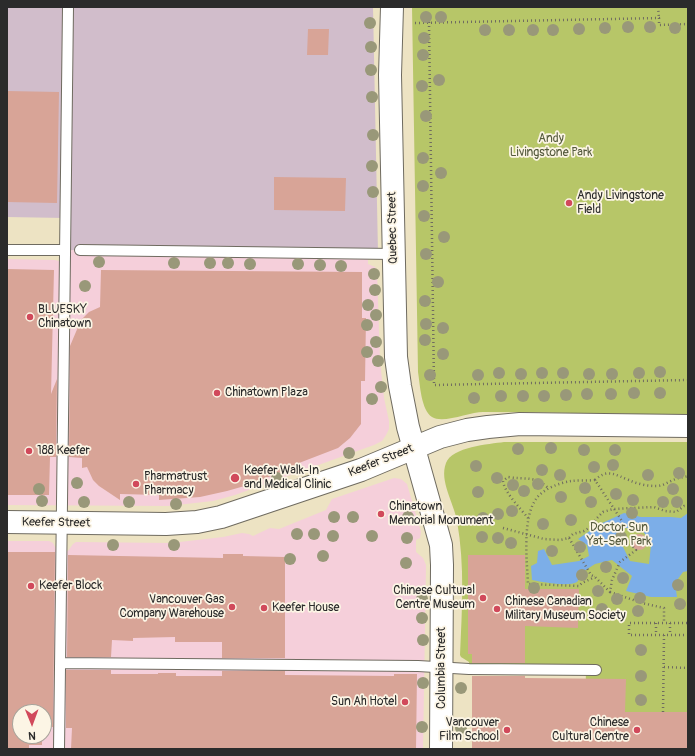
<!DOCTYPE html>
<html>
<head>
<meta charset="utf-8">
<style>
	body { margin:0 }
	#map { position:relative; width:695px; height:756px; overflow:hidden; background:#ede3c3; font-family:Pangolin,sans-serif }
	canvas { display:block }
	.frame { position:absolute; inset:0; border:8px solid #2b2b2b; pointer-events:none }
	.north { position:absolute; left:12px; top:704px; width:40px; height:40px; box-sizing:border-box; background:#fcf5e5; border:1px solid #a8a49b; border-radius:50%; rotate:179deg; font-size:11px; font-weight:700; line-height:16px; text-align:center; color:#2b2b2b }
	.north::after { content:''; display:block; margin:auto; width:14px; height:18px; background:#d1495b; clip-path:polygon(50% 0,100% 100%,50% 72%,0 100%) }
</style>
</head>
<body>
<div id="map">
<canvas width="695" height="756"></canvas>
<div class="frame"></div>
<div class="north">N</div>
</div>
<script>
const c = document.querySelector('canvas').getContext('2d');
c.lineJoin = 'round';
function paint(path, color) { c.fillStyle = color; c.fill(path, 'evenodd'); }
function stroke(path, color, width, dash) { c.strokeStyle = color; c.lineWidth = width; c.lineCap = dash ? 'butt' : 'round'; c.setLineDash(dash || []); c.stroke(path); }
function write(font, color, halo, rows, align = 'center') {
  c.font = font + ' Pangolin,sans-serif'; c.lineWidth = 3.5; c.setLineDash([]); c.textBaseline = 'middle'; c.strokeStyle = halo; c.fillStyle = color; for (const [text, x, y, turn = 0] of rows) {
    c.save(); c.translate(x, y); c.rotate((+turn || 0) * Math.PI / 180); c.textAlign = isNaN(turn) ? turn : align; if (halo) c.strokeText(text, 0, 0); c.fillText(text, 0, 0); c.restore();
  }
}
const built = new Path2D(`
	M65,250L368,253V264L375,267L377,271L380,361L384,398L389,421V429L386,435L382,441L374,445L235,495L213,501L168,506L7,505V259L55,260L59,261L60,265Z
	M394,478L401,479L407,484L421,532L420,538L416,540V552L423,558L426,565L423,749H7V541H49L53,543L57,551H68L73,544L76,542L171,543L223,537L242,533L249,534L253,536L270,528L279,529L326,510L332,499ZM20,712H44V736H20Z`);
const industrial = new Path2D(`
	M7,7H373L378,253L65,250V218L7,217Z`);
const green = new Path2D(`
	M412,7H688V415C620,414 552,412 483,412C470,412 443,424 432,417C421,410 420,384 418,372Z
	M504,442H688V749H584L586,670L469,669V662L461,657L460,655C462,610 465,566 457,521C454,503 439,481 446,463C452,447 489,444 504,442Z`);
const water = new Path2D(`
	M624,513L641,517H671L681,518L688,513V571L683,572L675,583L677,597H651L626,591L632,576L612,560L595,564L581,573C580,576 579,580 577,582C568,587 542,582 532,580L531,566L537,563L538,551L544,549L552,565L579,561L589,556L587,545L578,539L600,524ZM625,528L642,529L651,545L649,564L630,561L618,537Z`);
const building = new Path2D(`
	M308,29H329L328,55H307Z
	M7,91L59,92L57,203L7,202Z
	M274,177L346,178L345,211L274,210Z
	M7,269L54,270L51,394L57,379L56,457H50L49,495H7Z
	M101,270L362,272V318H366L365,381H361V424L350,438L338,448L299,463V465L248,485L227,491L200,497L159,500V495L120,494V500L99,486L93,480L87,467L82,468V458L69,457L70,346L81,320L89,312L100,307Z
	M631 542a8 8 0 1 1 16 0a8 8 0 1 1-16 0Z
	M7,552H55L53,727H44V712H20V736H42V745H29V749H7Z
	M223,554H243V556L285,557V658H222V642H175V637L133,638V641L112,640L111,657H67L68,555L223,558Z
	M468,555H525V589H579L578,628L525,626V663H472V654H468Z
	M66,670H111V674H158V673H176V676H222V671H285V675L394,676V674H417L416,749H71L72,728H66Z
	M472,676H525V678L626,679L625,712H688V749H472Z`);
const path = new Path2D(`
	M658,7L659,18
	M429,22L434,385L688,380
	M415,23L659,18V25L688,24
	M595,480C608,468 615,475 629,480C637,484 647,486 656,486C665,486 670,480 679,478C682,477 685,477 688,476
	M528,518C521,509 504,492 503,481L508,477C525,480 534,475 548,488
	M503,528L544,539L560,540L569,538L573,534L584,531L592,526L596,519L603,512L613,509L654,507L665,511L676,512L684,506H688
	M569,538L591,575L595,577L610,592L612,580L620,562L636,550L623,536L622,521L595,480C587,481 578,480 571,481C559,483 543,489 536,499C522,519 527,561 528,584L579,586L582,583L595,577
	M610,592L642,603L664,608V623
	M656,623V635
	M670,623V635
	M664,635H629V623H688
	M664,667L688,668
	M663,712L664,635H688`);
const service = new Path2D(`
	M7,250H65
	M80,250L394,254
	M60,663L418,666L469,669L596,670
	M59,749L68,7`);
const tertiary = new Path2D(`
	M392,7L390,75L396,357L400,386L408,427L441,545L442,565L441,749
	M7,522L166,524L197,522L221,517L361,470L440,437L467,430L488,427L520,424L688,426`);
const trees = [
	[426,17],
	[441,17],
	[370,23],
	[628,27],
	[650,27],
	[605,28],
	[675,28],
	[579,29],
	[485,30],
	[509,30],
	[533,30],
	[553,30],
	[424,38],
	[371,47],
	[423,55],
	[371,70],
	[439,80],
	[422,86],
	[372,97],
	[426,116],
	[373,135],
	[423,158],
	[372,166],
	[441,173],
	[423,186],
	[373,192],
	[424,216],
	[444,237],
	[426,254],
	[99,262],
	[174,263],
	[210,263],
	[228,263],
	[250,264],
	[298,264],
	[320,265],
	[341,266],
	[374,274],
	[438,282],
	[85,286],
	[375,290],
	[425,301],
	[368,305],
	[376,315],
	[426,324],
	[367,325],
	[443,328],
	[425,340],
	[376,342],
	[367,352],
	[443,354],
	[378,361],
	[660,372],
	[499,373],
	[542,373],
	[563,373],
	[639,373],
	[521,374],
	[589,374],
	[612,374],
	[430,375],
	[478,375],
	[381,387],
	[634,393],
	[660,393],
	[587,394],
	[611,394],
	[566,395],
	[501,396],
	[523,396],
	[544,396],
	[474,398],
	[372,399],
	[551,448],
	[518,449],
	[584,450],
	[615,450],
	[349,453],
	[613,465],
	[476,466],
	[594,467],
	[542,470],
	[679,473],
	[560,475],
	[648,475],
	[277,478],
	[497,478],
	[77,483],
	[538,484],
	[513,485],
	[585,488],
	[39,489],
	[673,489],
	[524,491],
	[478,492],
	[616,494],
	[561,497],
	[633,500],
	[42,501],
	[84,502],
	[129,502],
	[591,502],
	[663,502],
	[677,502],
	[176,504],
	[512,511],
	[632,513],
	[498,514],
	[334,517],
	[353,517],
	[408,517],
	[483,518],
	[571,520],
	[543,524],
	[297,534],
	[314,534],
	[333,536],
	[372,536],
	[482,537],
	[621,537],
	[407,538],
	[498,538],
	[511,543],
	[113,545],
	[174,545],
	[580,547],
	[552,551],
	[323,556],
	[290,559],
	[406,563],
	[606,567],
	[582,575],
	[623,578],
	[678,585],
	[534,588],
	[598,591],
	[640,598],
	[422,599],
	[617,599],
	[680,604],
	[602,609],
	[638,611],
	[422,618],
	[423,640],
	[641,650],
	[641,676],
	[423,683],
	[461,688],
	[641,700],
	[422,727],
	[461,728]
];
const markers = [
	[569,203,4,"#d1495b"],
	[30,317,4,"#d1495b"],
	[217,393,4,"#d1495b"],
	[29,451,4,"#d1495b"],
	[235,478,5,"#d1495b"],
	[136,484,4,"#d1495b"],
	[381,514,4,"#d1495b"],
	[31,586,4,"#d1495b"],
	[483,598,4,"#d1495b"],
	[232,607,4,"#d1495b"],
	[264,608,4,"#d1495b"],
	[497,609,4,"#d1495b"],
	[405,702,4,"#d1495b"],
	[507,730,4,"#d1495b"],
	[637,730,4,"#d1495b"]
];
const parkNames = [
	["Andy",551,139],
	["Livingstone Park",551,153],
	["Doctor Sun",619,528],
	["Yat-Sen Park",619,542]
];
const poiNames = [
	["Andy Livingstone",577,196],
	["Field",577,210],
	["BLUESKY",38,310],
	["Chinatown",38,324],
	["Chinatown Plaza",225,393],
	["188 Keefer",37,451],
	["Keefer Walk-In",244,471],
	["and Medical Clinic",244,485],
	["Pharmatrust",144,477],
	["Pharmacy",144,491],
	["Chinatown",389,507],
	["Memorial Monument",389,521],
	["Keefer Block",39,586],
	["Chinese Cultural",475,591,"right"],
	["Centre Museum",475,605,"right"],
	["Vancouver Gas",224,600,"right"],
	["Company Warehouse",224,614,"right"],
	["Chinese Canadian",505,602],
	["Military Museum Society",505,616],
	["Keefer House",272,608],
	["Sun Ah Hotel",397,702,"right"],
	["Vancouver",499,723,"right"],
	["Film School",499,737,"right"],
	["Chinese",629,723,"right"],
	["Cultural Centre",629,737,"right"]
];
const streetNames = [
	["Quebec Street",393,228,-91],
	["Keefer Street",381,461,-22],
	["Keefer Street",56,523,1],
	["Columbia Street",442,668,-90]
];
paint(built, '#f5cfda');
paint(industrial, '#d1bdcb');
paint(green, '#b7c668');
paint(water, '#7caee8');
paint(building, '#d8a497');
stroke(service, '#6f6b60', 12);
stroke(tertiary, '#6f6b60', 24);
stroke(path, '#6f6b60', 2.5, [1, 3]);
stroke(service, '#fff', 10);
stroke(tertiary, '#fff', 22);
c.fillStyle = '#999879';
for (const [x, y] of trees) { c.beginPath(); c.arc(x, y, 6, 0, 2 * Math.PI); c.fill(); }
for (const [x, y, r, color] of markers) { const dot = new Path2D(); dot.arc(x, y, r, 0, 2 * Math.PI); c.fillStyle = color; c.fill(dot); stroke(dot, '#fcf5e5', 1.5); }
write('12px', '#555a3d', '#fcf5e5', parkNames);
write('12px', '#2b2b2b', '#fcf5e5', poiNames, 'left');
write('12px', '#2b2b2b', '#fcf5e5', streetNames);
</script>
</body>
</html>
